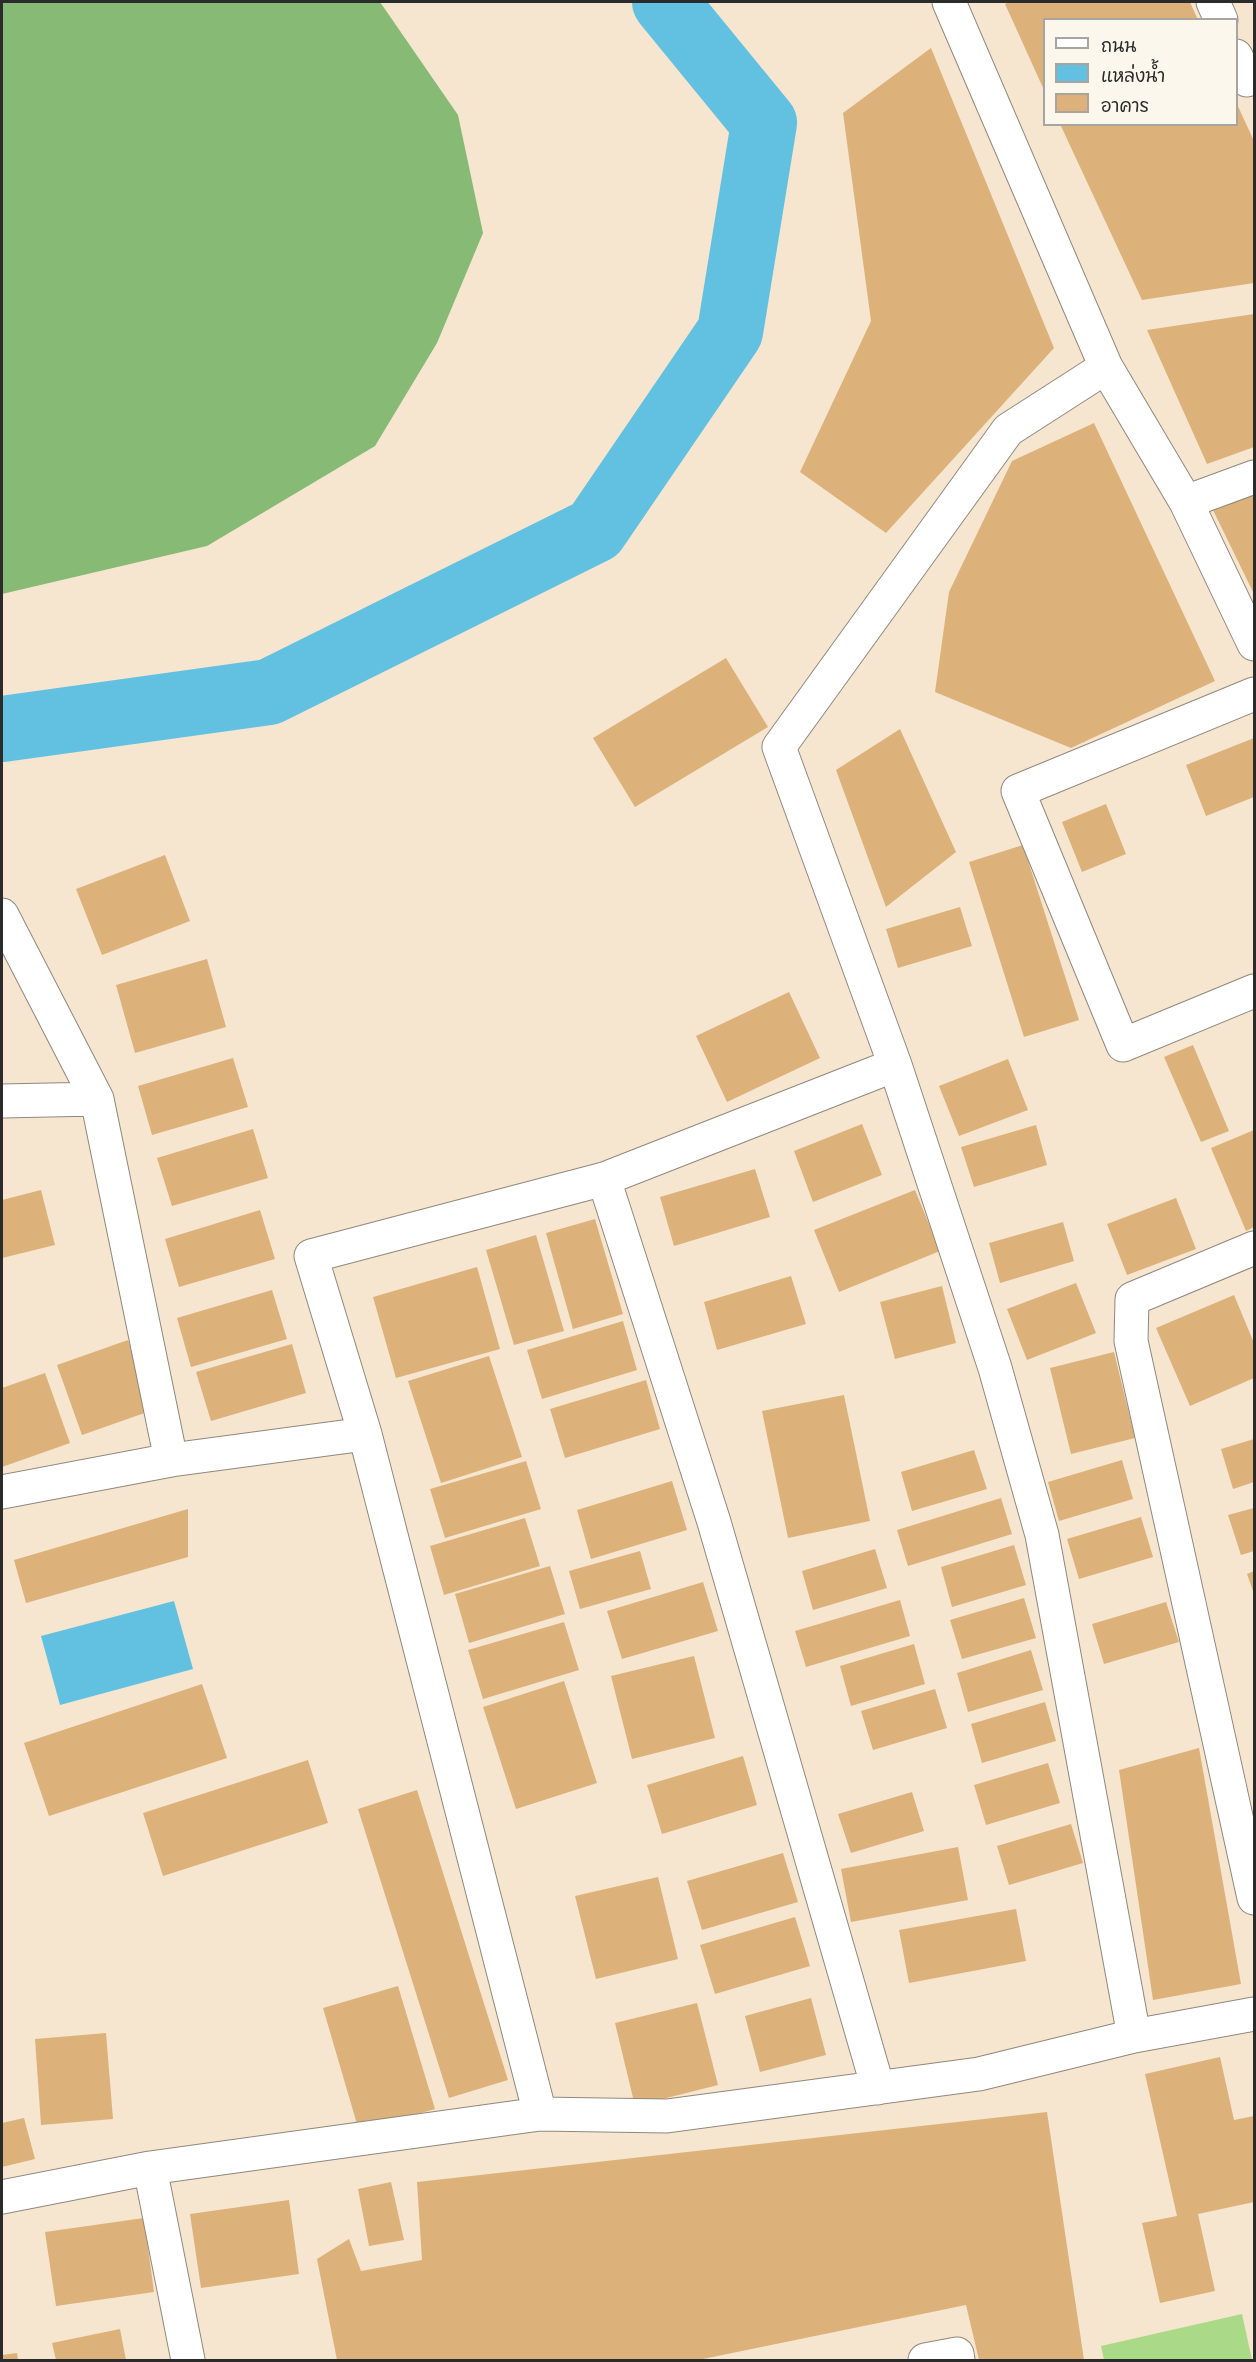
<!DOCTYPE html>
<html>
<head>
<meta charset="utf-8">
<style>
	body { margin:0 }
	#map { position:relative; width:1256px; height:2362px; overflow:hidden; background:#f6e5cf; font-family:"Gochi Hand","Playpen Sans Thai",sans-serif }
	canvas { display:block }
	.frame { position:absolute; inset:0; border:3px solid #2b2b2b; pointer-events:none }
	.legend { position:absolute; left:1043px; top:18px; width:195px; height:108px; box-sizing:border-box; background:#fbf7ec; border:2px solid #a8a59f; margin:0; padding:8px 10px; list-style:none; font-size:18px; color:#2b2b2b }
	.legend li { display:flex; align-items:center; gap:12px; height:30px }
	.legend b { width:30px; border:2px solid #a8a59f }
</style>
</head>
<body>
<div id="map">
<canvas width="1256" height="2362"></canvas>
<div class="frame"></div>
<ul class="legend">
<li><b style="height:8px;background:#fff"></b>ถนน</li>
<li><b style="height:16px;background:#62c1e0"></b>แหล่งน้ำ</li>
<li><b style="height:16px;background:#ddb27a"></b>อาคาร</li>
</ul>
</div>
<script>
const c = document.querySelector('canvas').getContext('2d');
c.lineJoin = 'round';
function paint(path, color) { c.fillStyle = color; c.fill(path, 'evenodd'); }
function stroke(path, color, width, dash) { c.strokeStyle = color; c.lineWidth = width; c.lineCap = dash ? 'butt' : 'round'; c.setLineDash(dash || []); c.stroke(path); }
const green = new Path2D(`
	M1242,2314L1252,2360H1104L1101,2346Z`);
const forest = new Path2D(`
	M2,2H380L458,115L483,233L437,343L375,446L207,546L2,594Z`);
const water = new Path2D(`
	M174,1601L193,1669L60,1705L41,1636Z`);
const river = new Path2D(`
	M2,729L269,692L595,530L730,332L764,123L665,2`);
const building = new Path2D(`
	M1009,2H1190L1198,20H1044V90L1005,4Z
	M931,48L1054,348L886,533L800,472L871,321L843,113Z
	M1236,102L1254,141V283L1142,300L1060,124H1236Z
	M1254,314V447L1207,464L1147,330Z
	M1094,423L1215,681L1071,748L935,692L949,592L1012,461Z
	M1254,491V594L1211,506Z
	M726,658L768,727L635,807L593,738Z
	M900,729L956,852L886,907L836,770Z
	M1254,738V797L1206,816L1186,765Z
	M1106,804L1126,854L1082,872L1062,822Z
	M1023,845L1079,1020L1024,1037L969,862Z
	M165,855L190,921L102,955L76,889Z
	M960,907L972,946L898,968L886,929Z
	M207,959L226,1027L135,1053L116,985Z
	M789,992L820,1058L727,1102L696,1036Z
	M1193,1045L1229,1131L1201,1142L1164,1057Z
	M233,1058L248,1107L152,1135L138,1086Z
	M1008,1059L1028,1110L959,1136L939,1086Z
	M862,1124L882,1175L813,1202L794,1151Z
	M1036,1125L1047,1165L974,1187L961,1147Z
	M253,1129L268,1178L172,1206L157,1158Z
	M1254,1130V1227L1246,1231L1211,1148Z
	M755,1169L770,1217L674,1246L660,1197Z
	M41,1190L55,1245L2,1258V1200Z
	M915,1190L940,1251L839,1292L814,1230Z
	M1176,1198L1196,1249L1127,1275L1107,1224Z
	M260,1210L275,1259L179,1287L165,1239Z
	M595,1219L623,1314L573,1329L546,1233Z
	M1063,1222L1074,1261L1000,1283L989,1243Z
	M536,1235L564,1331L514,1345L486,1250Z
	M477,1267L500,1349L396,1378L373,1297Z
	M791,1276L806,1324L717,1350L704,1302Z
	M1076,1283L1096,1333L1027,1360L1007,1309Z
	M942,1286L956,1343L895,1359L880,1302Z
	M272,1290L287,1339L191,1367L177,1318Z
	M1234,1295L1254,1343V1378L1190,1406L1156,1328Z
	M623,1321L637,1370L542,1399L527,1350Z
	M128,1340L153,1410L82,1435L57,1365Z
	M292,1344L306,1393L211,1421L196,1372Z
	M1114,1352L1135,1438L1071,1454L1050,1368Z
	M489,1356L522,1457L441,1483L408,1381Z
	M45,1373L70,1443L2,1467V1388Z
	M646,1380L660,1429L565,1458L550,1409Z
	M844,1395L870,1521L788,1538L762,1411Z
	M1254,1439V1482L1233,1489L1221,1449Z
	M974,1450L987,1489L912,1511L901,1472Z
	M1122,1460L1133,1499L1059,1521L1048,1482Z
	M526,1461L541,1509L445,1538L430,1489Z
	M672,1481L687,1530L591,1559L577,1510Z
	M1001,1498L1012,1534L908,1566L897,1530Z
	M1254,1508V1551L1241,1555L1228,1515Z
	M188,1509V1557L26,1603L14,1560Z
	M1141,1517L1153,1557L1079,1579L1067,1539Z
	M525,1518L540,1566L444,1595L430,1546Z
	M1014,1545L1026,1585L952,1607L941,1567Z
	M875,1549L887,1588L813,1610L802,1571Z
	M640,1551L651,1589L580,1609L569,1571Z
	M550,1566L565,1614L469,1643L455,1594Z
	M1254,1571V1594L1247,1574Z
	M703,1582L718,1631L622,1659L607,1611Z
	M1024,1598L1036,1638L962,1659L950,1620Z
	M900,1600L910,1636L806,1667L795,1631Z
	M1166,1602L1179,1642L1104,1664L1092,1624Z
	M564,1622L579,1670L483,1699L468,1650Z
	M914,1644L925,1684L851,1706L840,1666Z
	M1031,1650L1043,1690L968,1712L957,1673Z
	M694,1656L715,1738L632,1759L611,1676Z
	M564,1681L597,1783L516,1809L483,1707Z
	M202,1684L227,1758L49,1816L24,1743Z
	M935,1689L947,1728L873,1750L861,1711Z
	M1045,1702L1056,1741L982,1763L971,1724Z
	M1199,1748L1241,1984L1153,2000L1119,1770Z
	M743,1756L757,1805L662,1834L647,1785Z
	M308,1760L328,1823L163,1876L143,1813Z
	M1048,1763L1060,1803L986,1825L974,1785Z
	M417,1790L508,2080L449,2098L358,1809Z
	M912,1792L924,1831L851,1853L838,1814Z
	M1071,1824L1083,1863L1009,1885L997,1846Z
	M958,1847L968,1900L851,1922L841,1869Z
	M783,1853L798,1902L702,1930L687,1881Z
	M658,1877L678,1959L596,1979L575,1896Z
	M1016,1909L1026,1961L909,1983L899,1930Z
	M795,1917L810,1966L715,1994L700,1945Z
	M398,1986L435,2109L359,2131L323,2008Z
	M811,1998L826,2055L760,2072L745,2016Z
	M697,2003L718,2085L635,2106L615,2023Z
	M106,2033L113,2119L41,2125L35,2039Z
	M1220,2057L1234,2120L1254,2116V2202L1198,2214L1215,2291L1160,2303L1142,2223L1177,2216L1145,2074Z
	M1047,2112L1084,2360H979L966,2305L698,2360H337L317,2259L349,2239L361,2271L422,2260L417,2182Z
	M24,2118L35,2159L2,2167V2123Z
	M391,2182L404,2240L369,2246L358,2189Z
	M289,2200L299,2274L201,2288L190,2214Z
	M144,2218L154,2292L56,2306L45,2232Z
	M120,2329L126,2360H56L52,2343Z
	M17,2353L18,2360H2V2355Z`);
const minor = new Path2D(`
	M949,2L1106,367L1186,502L1254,644
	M1213,2L1221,20
	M1236,56L1247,80
	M1106,367L1008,430L779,747L895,1065L995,1368L1042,1535L1134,2036
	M1186,502L1254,477
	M1254,694L1018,791L1123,1045L1254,991
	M2,915L97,1099L171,1460
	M2,1101L97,1099
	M604,1179L714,1522L878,2088
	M1254,1248L1132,1299L1131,1341L1254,1898
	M2,1492L171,1460L365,1434
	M540,2114L365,1434L311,1256L604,1179L895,1065
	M150,2168L188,2360
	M2,2197L150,2168L540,2114L667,2116L979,2074L1134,2036L1254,2014
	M925,2360L957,2354L958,2360`);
paint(green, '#aada87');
paint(forest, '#87ba74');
paint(water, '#62c1e0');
stroke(river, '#62c1e0', 66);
paint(building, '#ddb27a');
stroke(minor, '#90887d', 35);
stroke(minor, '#fff', 33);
</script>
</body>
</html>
